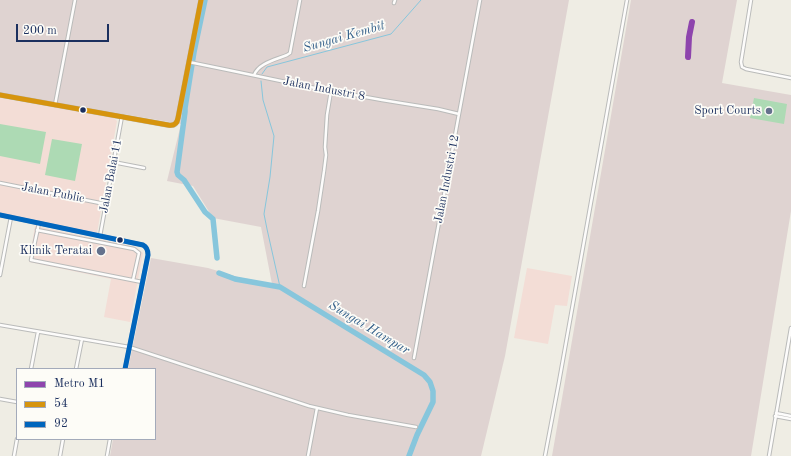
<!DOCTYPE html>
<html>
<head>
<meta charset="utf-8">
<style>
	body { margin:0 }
	#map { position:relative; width:791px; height:456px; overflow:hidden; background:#efede4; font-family:"Old Standard TT",serif }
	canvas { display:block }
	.legend { position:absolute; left:16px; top:368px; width:140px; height:72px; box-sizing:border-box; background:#fdfcf7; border:1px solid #a3aaba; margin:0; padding:5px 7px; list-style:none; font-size:12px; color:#1b2f5e }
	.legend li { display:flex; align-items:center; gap:8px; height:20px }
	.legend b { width:20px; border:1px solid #a3aaba }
	.scale { position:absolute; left:16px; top:24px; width:93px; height:18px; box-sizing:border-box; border:2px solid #1b2f5e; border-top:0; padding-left:5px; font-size:12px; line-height:14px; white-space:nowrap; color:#1b2f5e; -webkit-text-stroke:3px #fdfcf7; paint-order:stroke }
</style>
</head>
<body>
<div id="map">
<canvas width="791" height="456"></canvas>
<ul class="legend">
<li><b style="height:5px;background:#8e44ad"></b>Metro M1</li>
<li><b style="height:5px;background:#d6940e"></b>54</li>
<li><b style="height:5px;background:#0065bd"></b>92</li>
</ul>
<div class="scale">200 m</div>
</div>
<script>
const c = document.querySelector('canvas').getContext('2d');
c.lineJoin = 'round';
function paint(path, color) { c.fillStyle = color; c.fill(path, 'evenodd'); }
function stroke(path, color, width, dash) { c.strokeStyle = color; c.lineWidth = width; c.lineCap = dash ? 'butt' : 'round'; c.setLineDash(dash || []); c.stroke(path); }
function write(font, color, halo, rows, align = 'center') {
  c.font = font + ' "Old Standard TT",serif'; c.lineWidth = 3.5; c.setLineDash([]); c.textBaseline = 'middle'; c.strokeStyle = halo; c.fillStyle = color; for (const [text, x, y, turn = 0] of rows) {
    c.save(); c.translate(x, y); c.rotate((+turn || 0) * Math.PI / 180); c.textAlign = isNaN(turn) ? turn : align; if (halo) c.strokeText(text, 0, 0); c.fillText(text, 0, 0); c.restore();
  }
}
const built = new Path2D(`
	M0,98L114,118L117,121L97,233L0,213Z
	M35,226L136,247L143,253L130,322L104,317L111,279L29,262Z
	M527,268L572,276L567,306L555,305L548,344L514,338Z`);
const industrial = new Path2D(`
	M0,0H569L505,356L481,456H110L113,439H155V369H128L151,258L208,268L238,277L272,284L261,227L213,218L193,186L167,181L181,124L0,93Z
	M631,0H737L722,83L791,95V211L751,456H552Z`);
const green = new Path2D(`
	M754,98L787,104L784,124L750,118Z
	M0,124L46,132L40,164L0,156Z
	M52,139L82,144L75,181L45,175Z`);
const stream = new Path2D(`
	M262,74L267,67L391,34L421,0
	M261,81L263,100L274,136L270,177L264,214L267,229L280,287`);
const river = new Path2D(`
	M205,0L194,52L185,108V112L177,172L178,175L184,180L205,212L213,219L217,258
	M219,273L235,279L280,287L424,375L430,382L433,391V402L417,435L409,456`);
const minor = new Path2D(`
	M751,0L741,62L742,67L746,69L791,78
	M394,3L395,0
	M189,62L228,70L310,87L382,100L438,109L459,114
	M254,75C259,63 275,60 287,55L290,53L300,0
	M55,105L75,0
	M113,162L144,168
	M0,183L105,204
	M0,215L143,245C147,247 148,250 148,255L125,369
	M39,223L31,260L142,282
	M37,230L134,249L139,253L133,280
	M100,236L122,116
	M0,275L11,217
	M304,286L318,211L324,171L326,155L325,147L327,115L331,91
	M0,325L129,347L309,406L348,415L416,427
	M414,358L480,0
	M31,369L38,332
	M76,369L82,339
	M0,399L17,402
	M776,413L791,416
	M775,416L791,419
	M14,456L17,439
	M60,456L63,439
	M107,456L110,439
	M308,456L317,408
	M545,456L559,382L627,0
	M769,456L791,328`);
const tertiary = new Path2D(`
	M0,95L168,125C174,126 177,124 178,118L201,0`);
const bus1 = new Path2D(`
	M0,95L168,125C174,126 177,124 178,118L201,0`);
const bus2 = new Path2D(`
	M0,215L143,245C147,247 148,250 148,255L125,369`);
const metro1 = new Path2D(`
	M688,57L689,37L692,22`);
const markers = [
	[83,110,3.5,"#1b2f5e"],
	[769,111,4,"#65728d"],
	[120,240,3.5,"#1b2f5e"],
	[101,251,5,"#65728d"]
];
const streetNames = [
	["Jalan Industri 8",324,89,11],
	["Jalan Balai 11",111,176,-79],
	["Jalan Industri 12",447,179,-79],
	["Jalan Public",53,193,11]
];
const poiNames = [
	["Sport Courts",761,111],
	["Klinik Teratai",92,251]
];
const waterNames = [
	["Sungai Kembit",344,37,-16],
	["Sungai Hampar",369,328,31]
];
paint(built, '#f3ddd6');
paint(industrial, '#dfd3d1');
paint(green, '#addab4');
stroke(stream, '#87c6dc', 1);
stroke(river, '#87c6dc', 5.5);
stroke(minor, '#babbba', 4.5);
stroke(tertiary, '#babbba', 5.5);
stroke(minor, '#fdfcfb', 2.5);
stroke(tertiary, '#fdfcfb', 3.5);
stroke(bus1, '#d6940e', 5);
stroke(bus2, '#0065bd', 5);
stroke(metro1, '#8e44ad', 6);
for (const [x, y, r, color] of markers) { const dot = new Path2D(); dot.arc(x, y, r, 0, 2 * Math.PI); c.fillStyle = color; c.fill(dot); stroke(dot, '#fdfcf7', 1.5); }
write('12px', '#1b2f5e', '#fdfcf7', streetNames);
write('12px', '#1b2f5e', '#fdfcf7', poiNames, 'right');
write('italic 13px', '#315e89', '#fdfcf7', waterNames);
</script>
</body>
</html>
